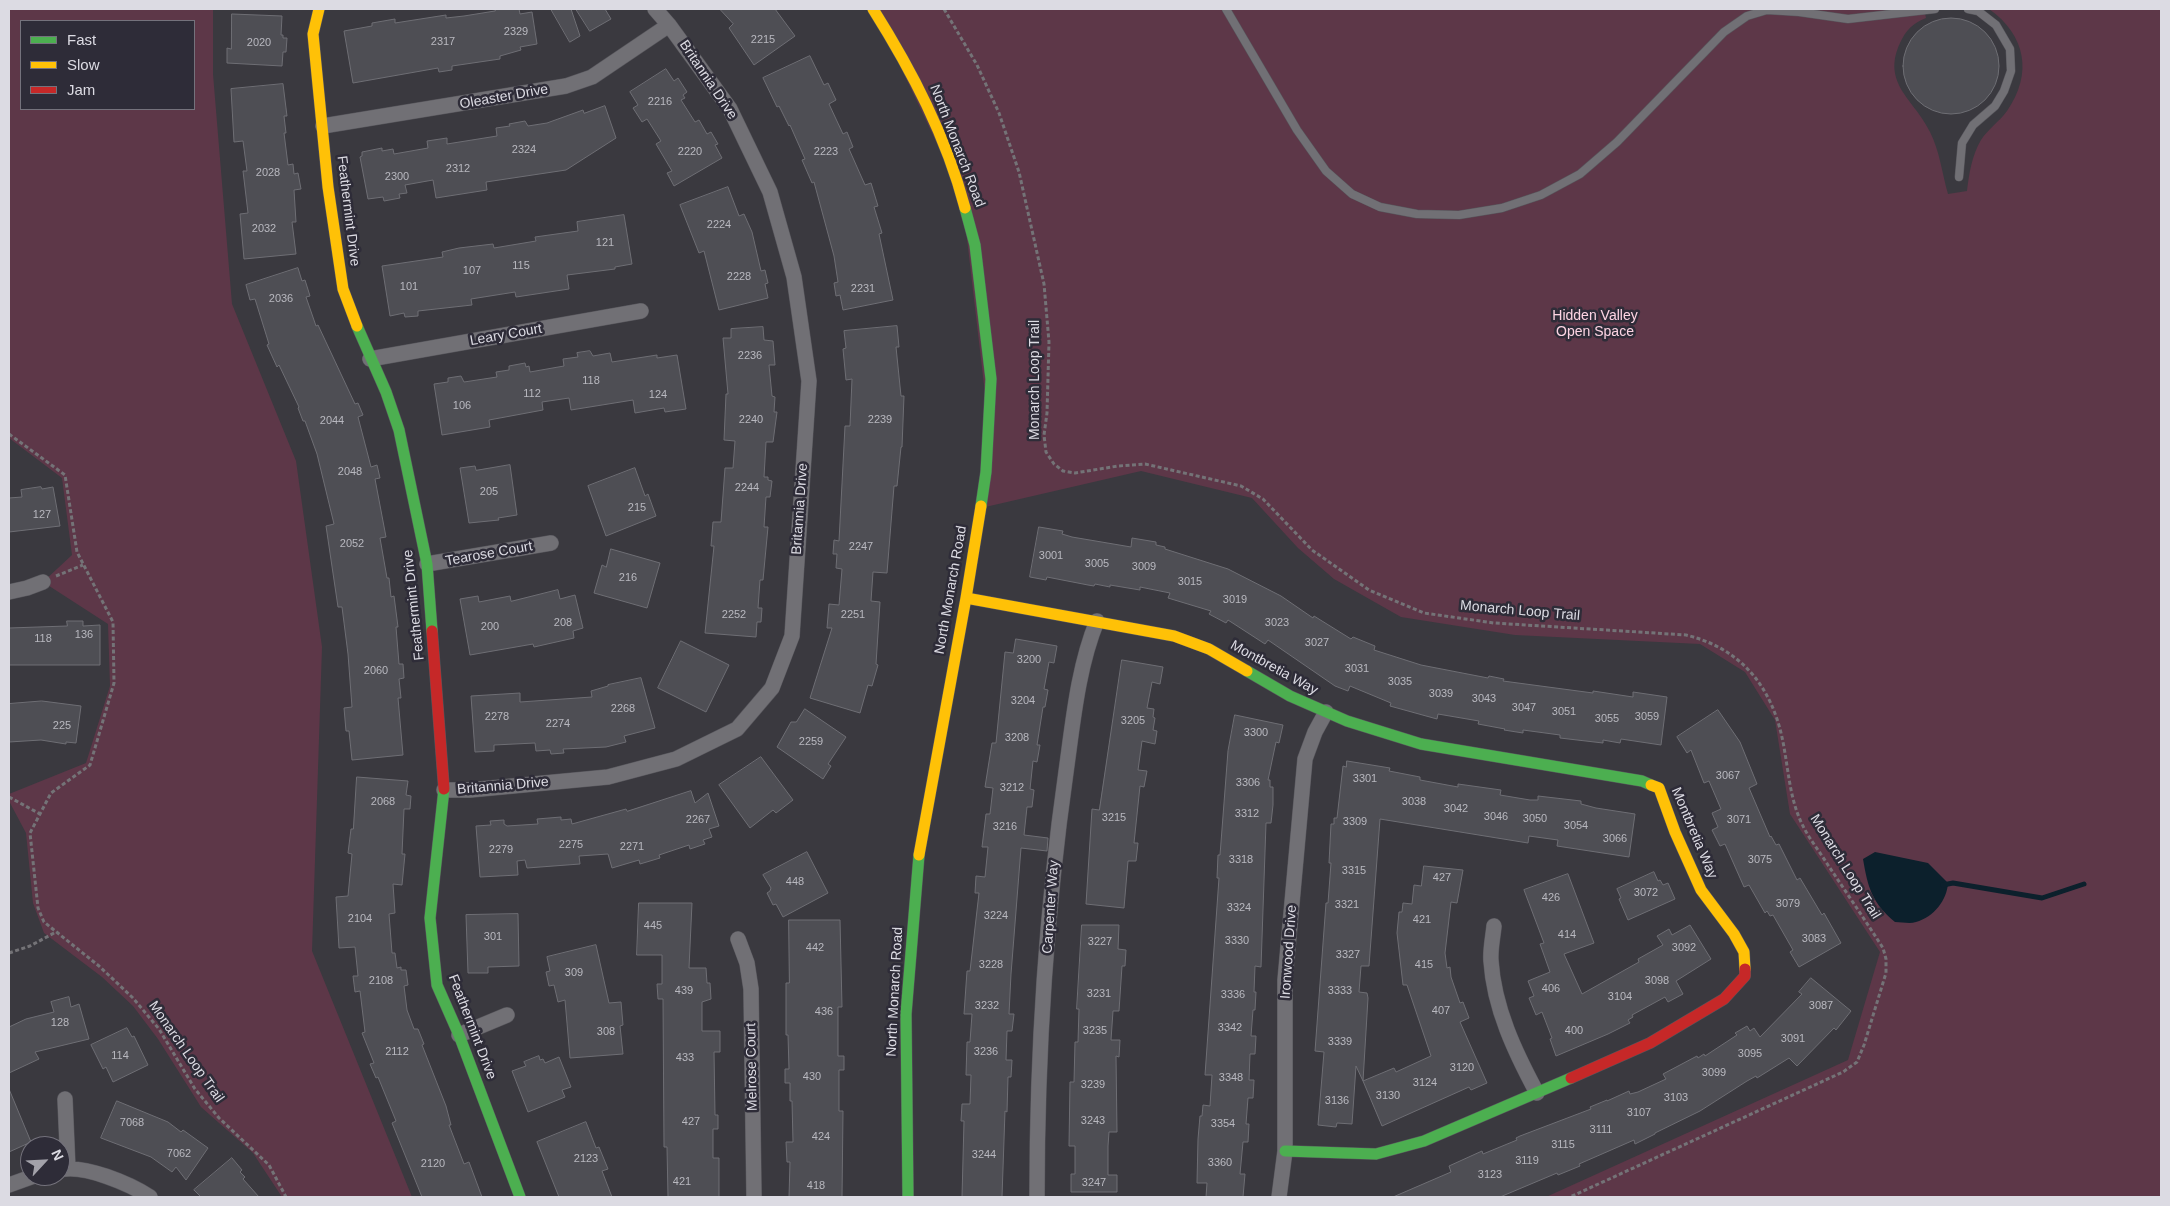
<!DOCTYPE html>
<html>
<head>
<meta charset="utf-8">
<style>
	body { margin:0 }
	#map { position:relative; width:2170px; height:1206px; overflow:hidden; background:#3a393f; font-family:Helvetica,sans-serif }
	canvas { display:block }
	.frame { position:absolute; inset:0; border:10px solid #dcdbe3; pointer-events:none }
	.legend { position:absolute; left:20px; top:20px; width:175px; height:90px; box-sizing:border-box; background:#2e2c38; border:1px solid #74727c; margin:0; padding:6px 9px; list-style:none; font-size:15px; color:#dcdbe3 }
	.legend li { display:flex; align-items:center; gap:10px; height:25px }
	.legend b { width:25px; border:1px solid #74727c }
	.north { position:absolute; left:20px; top:1136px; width:50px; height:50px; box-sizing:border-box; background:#2e2c38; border:1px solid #74727c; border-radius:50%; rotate:65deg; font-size:14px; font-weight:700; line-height:20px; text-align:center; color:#dcdbe3 }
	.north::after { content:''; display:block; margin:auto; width:18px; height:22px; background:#a3a2aa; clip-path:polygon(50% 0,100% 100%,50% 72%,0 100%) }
</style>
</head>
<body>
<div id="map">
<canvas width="2170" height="1206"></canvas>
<div class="frame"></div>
<ul class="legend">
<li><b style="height:6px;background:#4caf50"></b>Fast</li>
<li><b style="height:6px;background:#ffc107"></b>Slow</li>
<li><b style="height:6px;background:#c62828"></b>Jam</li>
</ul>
<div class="north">N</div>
</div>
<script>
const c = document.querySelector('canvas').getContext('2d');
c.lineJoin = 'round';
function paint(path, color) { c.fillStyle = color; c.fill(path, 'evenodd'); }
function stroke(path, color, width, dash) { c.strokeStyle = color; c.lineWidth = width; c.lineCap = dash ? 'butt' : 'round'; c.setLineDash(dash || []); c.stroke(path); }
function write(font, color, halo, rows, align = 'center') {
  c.font = font + ' Helvetica,sans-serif'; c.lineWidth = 5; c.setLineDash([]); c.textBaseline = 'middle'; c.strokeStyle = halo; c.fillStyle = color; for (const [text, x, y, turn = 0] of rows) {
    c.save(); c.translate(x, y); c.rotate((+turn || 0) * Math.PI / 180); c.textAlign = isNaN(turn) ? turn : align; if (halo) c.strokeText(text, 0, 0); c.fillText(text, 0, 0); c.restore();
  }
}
const green = new Path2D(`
	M9,9H213V74L232,304L296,461L322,647L312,951L412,1197H282L253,1153L201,1107L158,1039L133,1006L102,977L44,933L33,903L26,833L9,801V794L86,763L110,686L108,624L43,582L72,555L62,478L9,438ZM21,21H194V109H21Z
	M873,9H1924L1926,18C1913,23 1906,30 1900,43C1881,84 1915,100 1930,132C1940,152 1942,173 1948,194L1967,191C1969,174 1972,155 1981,140C1988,129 1999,122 2007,111C2033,74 2026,35 1989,9H2161V1197H1546L1848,1060L1880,952L1790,814L1775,720L1745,672L1700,644L1515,635L1401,617L1334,579L1298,548L1252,498L1141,471L981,508L989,428L962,196Z`);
const water = new Path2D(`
	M1875,852L1928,863L1948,883C1947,900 1934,917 1916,922C1910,924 1902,922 1895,922C1872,903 1868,888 1863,859Z`);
const stream = new Path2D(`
	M1943,885L1953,883L2042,898L2084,884`);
const building = new Path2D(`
	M495,9H519L520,14L532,12L537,44L520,47L521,50L500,56V59L452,66V70L439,72L438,68L353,83L344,31L372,26V23L395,19V23L446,15V18L464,16L495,11Z
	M551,9H571L580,36L570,42Z
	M576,9H605L611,19L590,31Z
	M720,9H775L795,36L754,65L729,28L733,24Z
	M232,14L282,16L281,35H283V38H287L286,52H283L282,66L227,63V48L231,49Z
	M1903 66a48 48 0 1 1 96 0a48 48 0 1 1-96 0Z
	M810,56L824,85L828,83L836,100L829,104L843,134L847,132L853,147L849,149L865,185L871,183L878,206L874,207L882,233L879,234L893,300L843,310L840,295L836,296L834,283L838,282L834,256L814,182L812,183L802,160L805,159L790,125L789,126L779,106L777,107L763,78Z
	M666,69L674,81L678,78L687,92L683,95L685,98L681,100L695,122L699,120L707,134L711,132L718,144L715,145L722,158L674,186L667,173L672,171L656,144L661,141L647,119L642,122L633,108L638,105L630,92Z
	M283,84L287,116H284L286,133H284L288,165L293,164L294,174L298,173L301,189L294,190L296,222H292L296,254L244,259L240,214L248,213L243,171H247L243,141L234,142L231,89Z
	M605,106L616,138L566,170L486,182L487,190L436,198L433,180L405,185L407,193L399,194L400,198L384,201L383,197L368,199L360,157L362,156V152L382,148V151L393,149L394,154L428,148L427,141L447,138V144L497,136L496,128L510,126L509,124L525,121L528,126L547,123L583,110L584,113Z
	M728,187L739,216L744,214L752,232L761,271L765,270L768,283L765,284L768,298L719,310L704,251L699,253L680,205Z
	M624,215L632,264L615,267V269L567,275L569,289L516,297L515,292L471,299L472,305L418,311V316L405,317L404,313L390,316L382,266L443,257L442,252L459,248L493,244L494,248L536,241L535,237L578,231L577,222Z
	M298,268L302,281L305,280L310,296L306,297L316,326L318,325L355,404L358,403L363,415L358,417L371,467L377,465L380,478L375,479L386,537L380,538L387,578H389L391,597L394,596L398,627H396L399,664H403L404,678L399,679L401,698H398L403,755L352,760L349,731H346L344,708L352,707L348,654L342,607H338L326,526L334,524L317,454L305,421H303L298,408L299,407L279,365L277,367L267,345L269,344L255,299L250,300L246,285Z
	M897,326L899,347H896L901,396H904L902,447H901L897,486H894L887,573L873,572L871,601L880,602L876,664L878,665L872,686L868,685L860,713L810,698L832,628H827L829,604L839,605L842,569L836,568L837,554H833L834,540L839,541L845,426H850L852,379L846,380L843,349L846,348L844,331Z
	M763,327L764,340L773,341L775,365H769L772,396L775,397L774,412H777L773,442H766L764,477H768V480L772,481L770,497H766L764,527H768L763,580H760L758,608H762L761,622H757L756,637L705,633L714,546H711L713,522H721L725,468H733L735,441L724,440L726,394H728L723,338H731V329Z
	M590,351L593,356L610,353L612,362L657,355V358L677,355L686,409L665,412L664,408L635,413L633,400L571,410L569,398L542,402L543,410L489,420L490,427L442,435L434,384L448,382V378L461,376L464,382L497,377L496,372L509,370V366L525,363L526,367L529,366L530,372L564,366L563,359L578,357L577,353Z
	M510,465L517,515L498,518L499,520L469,523L460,468L475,466L476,470Z
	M635,468L645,496L648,494L656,516L606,536L588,486Z
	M41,487L42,489L53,487L60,526L9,532V498L22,497L21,490Z
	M1039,527L1063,531L1062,534L1072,537L1131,547L1132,538L1156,542V545L1165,547V549L1228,569L1281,596L1313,618L1314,616L1351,639L1353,637L1375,646L1374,650L1421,665L1488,678L1489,676L1504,679L1503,681L1593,693V691L1633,697V692L1667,697L1661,745L1621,739L1620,743L1603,740V743L1560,738V735L1523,730V733L1504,730L1505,729L1478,724L1479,721L1438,714L1437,719L1390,706L1391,703L1350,686L1348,691L1335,686L1268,640L1265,644L1228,620L1226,623L1209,614L1211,611L1168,598L1170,593L1140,587V590L1110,585V587L1095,584L1094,586L1088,585L1047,577L1046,580L1030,577Z
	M611,549L660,563L647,608L594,593L602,565L606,567Z
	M558,590L560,599L575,595L583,628L573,631L574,638L534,647L533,644L470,655L460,599L478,596L479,602L510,596L511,601Z
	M67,621H83V626L100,625V665H9V628L67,626Z
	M1016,639L1057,646L1054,663L1049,662L1044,689L1048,690L1045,707H1043L1037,745H1040L1037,762L1033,761L1030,789L1034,790L1032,807H1027L1024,835L1048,838L1047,851L1021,848L1011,974L1009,1014H1014L1012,1031H1007L1006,1060H1012L1011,1077H1008L1007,1112L1005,1111L1002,1197H962L964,1121H961L962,1104H970L971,1075H966L967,1042H970L972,1014H964L967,971H970L979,893H975L976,876L985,877L988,847H982L986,814H990L993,788L985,787L988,768L992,743H996L1005,652L1013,653Z
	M681,641L729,665L706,712L658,688Z
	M1122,660L1163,667L1160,684L1152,682L1147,708L1154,709L1153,717L1155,718L1153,730L1157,731L1155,744L1142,741L1138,770L1147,771L1144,787L1140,786L1134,843H1138L1136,861H1128L1124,908L1086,904L1092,809L1099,810Z
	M641,678L655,728L624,736L626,742L606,747L563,749L564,753L551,754L550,750L536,751L535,743L494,745V751L475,752L471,696L520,693V702L592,697L591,691L608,686V685Z
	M42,701L81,706L76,743L66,742V744L41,740L9,742V704Z
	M805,709L846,737L828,764L831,766L823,779L777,747L791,722H796Z
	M1718,710L1740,742L1757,784L1749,788L1770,837L1771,836L1776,845L1779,844L1797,880L1800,878L1822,915L1824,913L1841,943L1799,967L1790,952L1793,950L1773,915L1770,916L1767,911L1765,913L1749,885L1744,887L1725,844L1720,846L1712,830L1718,827L1712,813L1721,809L1709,781L1704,783L1691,750L1687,753L1677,737Z
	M1235,715L1283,725L1279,743L1276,742L1268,780H1270V787H1273V805L1271,823H1266L1261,967L1255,966L1254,992H1256L1255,1010H1253L1251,1036H1256L1255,1054H1250L1249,1080H1254L1253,1098H1248L1246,1124H1249L1248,1142H1243L1240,1174H1245L1243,1197H1206L1207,1183H1197L1198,1139L1200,1116H1202L1203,1105L1210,1106L1212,1075H1205L1219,878H1217L1218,855H1220L1228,751Z
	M761,757L793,800L776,813L773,810L750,828L719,785Z
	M1347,761L1390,768L1389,771L1420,777V780L1458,787V784L1501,790L1500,795L1530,800H1538V796L1581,801V804L1596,808L1635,814L1629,857L1557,846L1558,840L1529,836L1528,843L1380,819L1369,966H1361L1359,992L1367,993L1368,998L1363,1081L1356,1066L1352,1124L1337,1123L1336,1127L1318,1125L1324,1052L1315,1051L1326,903H1328L1331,863H1329L1331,824H1334V818H1337L1343,766L1346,767Z
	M357,777L408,781L406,795L411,796L410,809H404L402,854H405L402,885L393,884L395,913L389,914L392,953H395L397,968L401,967V970H406L408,985L404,986L407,1010L414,1029H418L424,1044L422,1045L446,1106L451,1125H449L464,1164L469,1162L482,1197H422L392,1123L396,1121L378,1077L376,1078L370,1064L374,1063L362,1033L365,1032L360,991L355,992L353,976H358L355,947L339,948L336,897L348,896L352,854L348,853L351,829H353Z
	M691,791L695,803L708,793L719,826L709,829L712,837L703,840L705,844L690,849L689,845L659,855L660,858L640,864L639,860L612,868L608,854L579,856L580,864L527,868L525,860L517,861L518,875L480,877L476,826L491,825L490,821L504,820V824L507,826L538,824L537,819L561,817V820L571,819L572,824L626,809L627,811Z
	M807,852L828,893L783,917L776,904L773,905L767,893L770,891L771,888L763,875Z
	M1424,866L1463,870L1457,903L1451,902L1445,953L1447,968L1450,967L1451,977L1460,1003L1463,1002L1469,1018L1460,1022L1487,1083L1471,1090L1469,1087L1382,1126L1363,1081L1394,1068L1396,1072L1431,1056L1407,985H1403L1397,933L1399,912H1402L1403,903L1412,904L1414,885L1421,886Z
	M1654,872L1658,881L1660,880L1663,885L1668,883L1675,899L1628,920L1619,899L1621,898L1617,889Z
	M1568,874L1594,943L1564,954L1582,994L1639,962L1638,959L1663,945L1657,936L1669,929L1672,935L1690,925L1711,959L1676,981L1683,994L1668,1002L1665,997L1632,1015L1633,1017L1628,1020L1630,1023L1608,1034L1556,1056L1550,1039L1552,1038L1542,1012L1536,1015L1529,998L1534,996L1528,981L1550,972L1540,944L1544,943L1524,890Z
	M639,903H692L689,968H706L707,983H710L711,999L702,1002V1031H720V1052H714L715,1115H718V1129H713V1158H719V1197H668L667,1147H664L663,999H658L657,984H662V955H637Z
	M518,914L519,966L488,967V973H468L466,915Z
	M789,920H840L842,1007H838V1056H844V1070H839V1111H843L842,1197H789L790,1162H787L786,1142H793L792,1101H790V1083H785V1069H789L788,1035H786V983H789Z
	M1082,925H1119L1118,949L1126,950L1125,966H1122L1119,1011H1113L1111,1040H1120L1119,1057L1116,1056L1117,1132H1109L1108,1146V1175H1117V1192H1071V1174H1075V1146H1069L1070,1082H1074L1075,1042H1078L1079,1009H1077Z
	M596,945L609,1003L621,1002L623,1025L620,1026L623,1054L570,1058L565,1000L558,1002L554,985L549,986L546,972L550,971L547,957Z
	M1811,978L1851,1011L1836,1030L1834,1028L1797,1066L1789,1058L1757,1078L1756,1076L1747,1081L1700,1111L1655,1133V1134L1635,1144L1634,1140L1579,1164L1580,1166L1558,1175L1557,1173L1500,1197H1393L1451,1172L1449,1166L1482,1151L1483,1154L1517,1140L1516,1138L1520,1136L1591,1109L1590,1107L1607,1100V1101L1629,1091L1630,1094L1638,1092L1666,1079L1663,1074L1697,1056L1698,1058L1704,1054L1705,1056L1737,1035L1735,1033L1747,1026L1750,1031L1754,1028L1760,1037L1802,994L1799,992Z
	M69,997L71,1007L79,1004L89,1039L35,1052L39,1059L9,1073V1027L26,1019L54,1012L51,1002Z
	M127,1028L132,1037L134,1036L148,1065L113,1082L106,1067L103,1069L91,1045Z
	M539,1056L540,1060L543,1059L545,1063L559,1057L571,1087L562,1090L565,1097L528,1112L512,1071L526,1066L524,1062Z
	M9,1089L31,1142L9,1152Z
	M117,1101L168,1122L181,1132L183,1130L208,1148L186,1180L176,1167L172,1172L151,1157L101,1138Z
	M586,1122L596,1148L599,1147L608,1169L602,1171L612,1197H559L537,1142Z
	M232,1158L242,1170L240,1172L245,1177L243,1179L259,1197H201L194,1190Z`);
const path = new Path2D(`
	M944,9L977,65L999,113L1019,172L1044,284L1049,342L1047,413L1044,435L1046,452L1054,464L1063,471L1075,473L1118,466L1145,464L1241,486L1263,499L1312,550L1369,590L1424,613L1494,623L1686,635C1731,646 1762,674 1777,719C1789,754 1786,793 1803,826C1810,840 1820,852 1828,865C1846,892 1865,920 1883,948L1886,959V973L1864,1045L1857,1062L1843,1072L1570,1197
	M9,434L65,475L77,552L113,622L114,683L90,765L51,793L30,833L38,908L44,922L99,966L133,998L159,1029L195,1089L219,1118L269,1165L286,1197
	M56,576L83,565
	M9,797L40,814
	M9,953L30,946L56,932`);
const lane = new Path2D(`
	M1226,9L1297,130L1326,171L1352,194L1380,207L1417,214L1459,215L1502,208L1541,195L1580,174L1617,142L1724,32L1747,16L1767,10L1799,12L1848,19L1935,9
	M1959,177L1962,143L1973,125L1995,106L2004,91L2011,71L2010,49L1996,25L1978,11L1968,9`);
const street = new Path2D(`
	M323,126L566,86L592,77L669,25
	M370,359L641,311
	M427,564L551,543
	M9,592L27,588L43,582
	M444,790H470L608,777L676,759L737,729L772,688L792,636L809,381L794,277L770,192L730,109L669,25L655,9
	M1494,926C1493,937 1490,950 1491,961C1494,1008 1515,1052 1537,1093
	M738,939L747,963L751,989L754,1197
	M459,1035L507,1015
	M65,1099L68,1168
	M60,1170C84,1164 130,1184 150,1197
	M9,1185L34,1176
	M1037,1197C1037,1055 1046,912 1066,772C1073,722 1078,667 1097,621
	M1279,1197L1285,1151V980L1305,759L1315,732L1326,712`);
const fast = new Path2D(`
	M965,208L975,245L991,379L986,472L981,506
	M357,326L386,392L399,430L427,564L432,631
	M1247,671L1290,696L1347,721L1421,744L1642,781L1651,785
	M444,789L430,918L437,985L459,1035L520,1197
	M1285,1151L1376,1154L1424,1141L1571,1078
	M908,1197L906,1014L919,855`);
const slow = new Path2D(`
	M319,9L313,34L328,187L343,289L357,326
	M873,9C912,71 946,136 965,208
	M966,598L1174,636L1209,649L1247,671
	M1651,785L1659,788L1675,832L1701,890L1734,934L1744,952L1745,969
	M919,855L966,598L981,506`);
const jam = new Path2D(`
	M432,631L444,789
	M1571,1078L1650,1043L1724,999L1745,976V969`);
const numberNames = [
	["2329",516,32],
	["2215",763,40],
	["2317",443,42],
	["2020",259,43],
	["2216",660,102],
	["2324",524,150],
	["2220",690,152],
	["2223",826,152],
	["2312",458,169],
	["2028",268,173],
	["2300",397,177],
	["2224",719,225],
	["2032",264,229],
	["121",605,243],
	["115",521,266],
	["107",472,271],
	["2228",739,277],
	["101",409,287],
	["2231",863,289],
	["2036",281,299],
	["2236",750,356],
	["118",591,381],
	["112",532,394],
	["124",658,395],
	["106",462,406],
	["2240",751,420],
	["2239",880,420],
	["2044",332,421],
	["2048",350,472],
	["2244",747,488],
	["205",489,492],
	["215",637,508],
	["127",42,515],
	["2052",352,544],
	["2247",861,547],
	["3001",1051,556],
	["3005",1097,564],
	["3009",1144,567],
	["216",628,578],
	["3015",1190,582],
	["3019",1235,600],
	["2252",734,615],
	["2251",853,615],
	["208",563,623],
	["3023",1277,623],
	["200",490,627],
	["136",84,635],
	["118",43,639],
	["3027",1317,643],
	["3200",1029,660],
	["3031",1357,669],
	["2060",376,671],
	["3035",1400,682],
	["3039",1441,694],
	["3043",1484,699],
	["3204",1023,701],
	["3047",1524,708],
	["2268",623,709],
	["3051",1564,712],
	["2278",497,717],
	["3059",1647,717],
	["3055",1607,719],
	["3205",1133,721],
	["2274",558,724],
	["225",62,726],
	["3300",1256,733],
	["3208",1017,738],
	["2259",811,742],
	["3067",1728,776],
	["3301",1365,779],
	["3306",1248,783],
	["3212",1012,788],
	["2068",383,802],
	["3038",1414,802],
	["3042",1456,809],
	["3312",1247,814],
	["3046",1496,817],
	["3215",1114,818],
	["3050",1535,819],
	["2267",698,820],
	["3071",1739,820],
	["3309",1355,822],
	["3054",1576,826],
	["3216",1005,827],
	["3066",1615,839],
	["2275",571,845],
	["2271",632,847],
	["2279",501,850],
	["3318",1241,860],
	["3075",1760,860],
	["3315",1354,871],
	["427",1442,878],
	["448",795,882],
	["3072",1646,893],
	["426",1551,898],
	["3079",1788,904],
	["3321",1347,905],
	["3324",1239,908],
	["3224",996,916],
	["2104",360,919],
	["421",1422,920],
	["445",653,926],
	["414",1567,935],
	["301",493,937],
	["3083",1814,939],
	["3330",1237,941],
	["3227",1100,942],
	["442",815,948],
	["3092",1684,948],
	["3327",1348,955],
	["3228",991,965],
	["415",1424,965],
	["309",574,973],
	["2108",381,981],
	["3098",1657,981],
	["406",1551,989],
	["439",684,991],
	["3333",1340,991],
	["3231",1099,994],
	["3336",1233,995],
	["3104",1620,997],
	["3232",987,1006],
	["3087",1821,1006],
	["407",1441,1011],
	["436",824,1012],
	["128",60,1023],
	["3342",1230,1028],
	["3235",1095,1031],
	["400",1574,1031],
	["308",606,1032],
	["3091",1793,1039],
	["3339",1340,1042],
	["2112",397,1052],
	["3236",986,1052],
	["3095",1750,1054],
	["114",120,1056],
	["433",685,1058],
	["3120",1462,1068],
	["3099",1714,1073],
	["430",812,1077],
	["3348",1231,1078],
	["3124",1425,1083],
	["3239",1093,1085],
	["3130",1388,1096],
	["3103",1676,1098],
	["3136",1337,1101],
	["3107",1639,1113],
	["3243",1093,1121],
	["427",691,1122],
	["7068",132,1123],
	["3354",1223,1124],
	["3111",1601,1130],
	["424",821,1137],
	["3115",1563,1145],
	["7062",179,1154],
	["3244",984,1155],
	["2123",586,1159],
	["3119",1527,1161],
	["3360",1220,1163],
	["2120",433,1164],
	["3123",1490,1175],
	["421",682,1182],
	["3247",1094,1183],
	["418",816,1186]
];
const streetNames = [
	["Britannia Drive",708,80,56],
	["Oleaster Drive",504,97,-10],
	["North Monarch Road",957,146,69],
	["Feathermint Drive",348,211,83],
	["Leary Court",506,335,-10],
	["Monarch Loop Trail",1035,380,-90],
	["Britannia Drive",800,509,-86],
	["Tearose Court",489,554,-10],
	["North Monarch Road",951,590,-80],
	["Feathermint Drive",414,605,-96],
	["Monarch Loop Trail",1520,611,5],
	["Montbretia Way",1274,668,29],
	["Britannia Drive",503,786,-5],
	["Montbretia Way",1694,833,67],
	["Monarch Loop Trail",1845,867,58],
	["Carpenter Way",1051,907,-86],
	["Ironwood Drive",1289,952,-86],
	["North Monarch Road",895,992,-87],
	["Feathermint Drive",472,1027,69],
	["Monarch Loop Trail",186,1052,55],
	["Melrose Court",752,1067,-91]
];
const parkNames = [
	["Hidden Valley",1595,316],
	["Open Space",1595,332]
];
paint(green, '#5d3748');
paint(water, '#0c202c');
stroke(stream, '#0c202c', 5);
paint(building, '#4e4e54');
stroke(building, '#6e6e74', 1);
stroke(lane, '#57565c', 9);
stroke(street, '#57565c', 16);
stroke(fast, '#57565c', 12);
stroke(slow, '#57565c', 12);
stroke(jam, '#57565c', 12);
stroke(path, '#747377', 3, [4, 2.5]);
stroke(lane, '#717075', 8);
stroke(street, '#717075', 15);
stroke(fast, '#4caf50', 11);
stroke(slow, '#ffc107', 11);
stroke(jam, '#c62828', 11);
write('11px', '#b8b8bf', null, numberNames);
write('14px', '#dcdbe3', '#2e2c38', streetNames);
write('14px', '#fdd4e3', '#2e2c38', parkNames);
</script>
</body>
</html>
